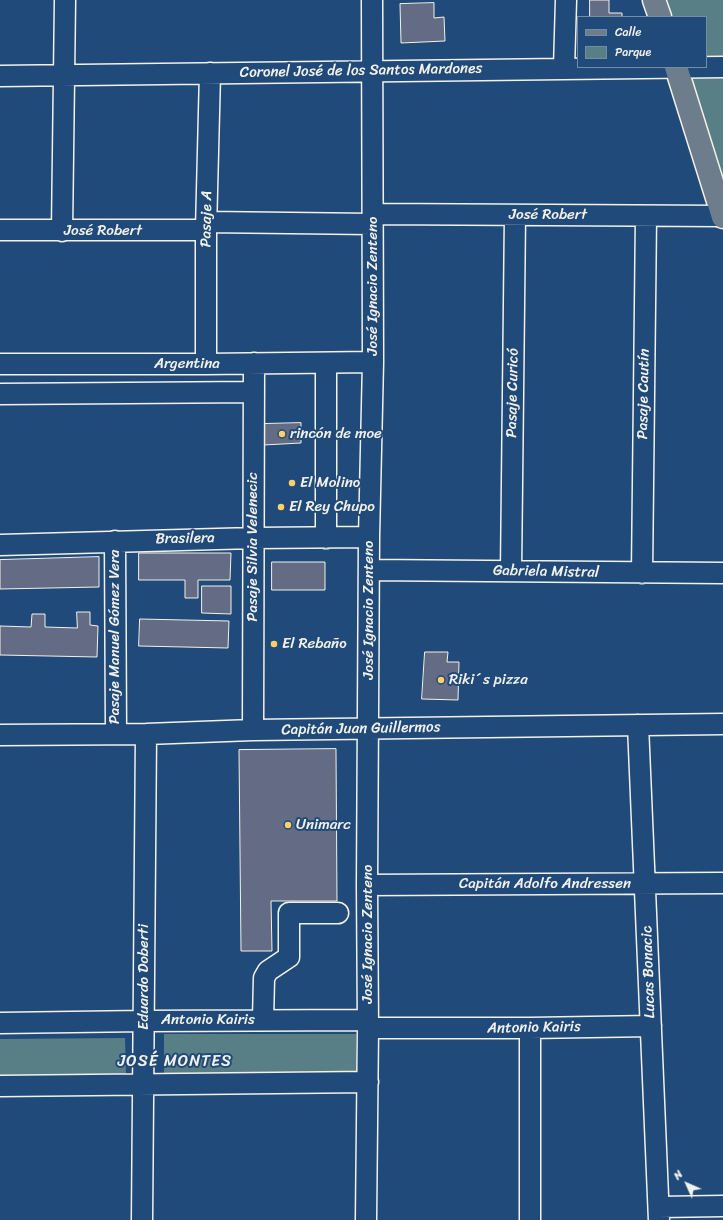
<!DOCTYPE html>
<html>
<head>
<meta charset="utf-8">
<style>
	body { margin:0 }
	#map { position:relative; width:723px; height:1220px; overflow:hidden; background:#1f4a7a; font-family:Sriracha,sans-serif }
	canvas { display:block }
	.legend { position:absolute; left:577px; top:16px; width:130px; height:52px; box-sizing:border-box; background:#1f4a7a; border:1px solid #748da6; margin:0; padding:5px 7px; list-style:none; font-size:12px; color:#f4f1e8 }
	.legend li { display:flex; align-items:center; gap:8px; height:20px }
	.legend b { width:20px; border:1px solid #748da6 }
	.north { position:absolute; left:667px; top:1164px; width:40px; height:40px; -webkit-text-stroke:3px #1f4a7a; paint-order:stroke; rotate:315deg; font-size:11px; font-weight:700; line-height:16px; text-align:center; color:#f4f1e8 }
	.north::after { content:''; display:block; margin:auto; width:14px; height:18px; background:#f4f1e8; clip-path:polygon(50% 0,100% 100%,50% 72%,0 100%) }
</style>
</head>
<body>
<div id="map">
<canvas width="723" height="1220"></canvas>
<ul class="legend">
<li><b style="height:5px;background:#6d7d8c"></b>Calle</li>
<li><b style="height:11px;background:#587f86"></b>Parque</li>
</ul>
<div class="north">N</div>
</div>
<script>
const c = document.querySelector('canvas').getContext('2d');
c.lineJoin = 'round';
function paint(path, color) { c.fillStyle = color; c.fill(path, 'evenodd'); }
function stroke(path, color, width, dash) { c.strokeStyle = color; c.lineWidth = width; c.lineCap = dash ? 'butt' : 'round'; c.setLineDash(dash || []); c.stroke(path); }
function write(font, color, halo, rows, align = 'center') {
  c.font = font + ' Sriracha,sans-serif'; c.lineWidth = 4; c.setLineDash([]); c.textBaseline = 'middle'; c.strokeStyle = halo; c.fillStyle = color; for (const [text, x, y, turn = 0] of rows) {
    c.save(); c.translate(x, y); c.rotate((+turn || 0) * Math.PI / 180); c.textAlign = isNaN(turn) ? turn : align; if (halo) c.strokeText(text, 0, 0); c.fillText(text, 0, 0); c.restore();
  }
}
const green = new Path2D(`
	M666,0H723V180L687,67H706V17H671Z
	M164,1034H356V1076L164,1077Z
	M125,1038L126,1075L0,1076V1039Z`);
const building = new Path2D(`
	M590,0H609V13H622V17H590Z
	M434,3V18L444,17L445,41L401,43L400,4Z
	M301,423V443L263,445L262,424Z
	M139,553H231L230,580H198V598H185V580H139Z
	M99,557V587L0,589V560Z
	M272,562H325V590H272Z
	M202,586H231V614L202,613Z
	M77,612H90V625L98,626L97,657L0,655V626L31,627L32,614H45V627L77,628Z
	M140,619L229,621L228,648L139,646Z
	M425,652H448L447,662H459L458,700L422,699Z
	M336,749L337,901H271L272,951H241L239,750Z`);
const minor = new Path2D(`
	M564,69L566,0
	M0,76L723,67
	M373,214L723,216
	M207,222L372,224
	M0,230H206
	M62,231L65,0
	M326,363V538
	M0,364H206L373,362
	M206,364V230L210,73
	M0,394L254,392
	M115,541L116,733
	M0,545L254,538L369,537
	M369,570L723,573
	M511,571L515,215
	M642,573L646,216
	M638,725L659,1220
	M253,730L254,363
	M0,735L146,734L253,730L723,724
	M367,885L723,883
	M263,1020L264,978L268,971L289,957V913H338
	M0,1023L144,1021L368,1020
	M368,1028H530L651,1026
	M0,1086L368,1082
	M659,1207L723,1206
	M142,1220L146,734
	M366,1220L368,1028L367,885L369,537L373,362L372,0
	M530,1220V1028`);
const major = new Path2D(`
	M654,0L660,17
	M676,67L723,217`);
const markers = [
	[282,434,4,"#ffd166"],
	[292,483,4,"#ffd166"],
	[281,507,4,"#ffd166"],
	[274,644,4,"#ffd166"],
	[441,680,4,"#ffd166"],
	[288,825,4,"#ffd166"]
];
const streetNames = [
	["Coronel José de los Santos Mardones",361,71,-1],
	["José Robert",548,215],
	["Pasaje A",207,219,-89],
	["José Robert",103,231],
	["José Ignacio Zenteno",373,286,-90],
	["Argentina",187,364],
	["Pasaje Curicó",513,393,-89],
	["Pasaje Cautín",644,394,-89],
	["Brasilera",185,539,-1],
	["Pasaje Silvia Velenecic",253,547,-90],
	["Gabriela Mistral",546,572,1],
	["José Ignacio Zenteno",369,610,-90],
	["Pasaje Manuel Gómez Vera",115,637,-90],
	["Capitán Juan Guillermos",361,729,-1],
	["Capitán Adolfo Andressen",545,884],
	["José Ignacio Zenteno",368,934,-90],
	["Lucas Bonacic",649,972,-92],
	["Eduardo Doberti",144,977,-90],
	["Antonio Kairis",208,1020],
	["Antonio Kairis",534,1028,-1]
];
const poiNames = [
	["rincón de moe",290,434],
	["El Molino",300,483],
	["El Rey Chupo",289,507],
	["El Rebaño",282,644],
	["Riki´s pizza",449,680],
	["Unimarc",296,825]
];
const neighbourhoodNames = [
	["JOSÉ MONTES",175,1062]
];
paint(green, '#587f86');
paint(building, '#646c85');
stroke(building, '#f4f1e8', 1);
stroke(minor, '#f4f1e8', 23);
stroke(major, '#f4f1e8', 25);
stroke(minor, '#1f4a7a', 20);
stroke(major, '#6d7d8c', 22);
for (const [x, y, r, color] of markers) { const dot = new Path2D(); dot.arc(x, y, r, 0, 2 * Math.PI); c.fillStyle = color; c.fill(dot); stroke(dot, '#1f4a7a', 1.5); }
write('15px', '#f4f1e8', '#1f4a7a', streetNames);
write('15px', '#f4f1e8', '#1f4a7a', poiNames, 'left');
c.letterSpacing = '1px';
write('16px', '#f4f1e8', '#1f4a7a', neighbourhoodNames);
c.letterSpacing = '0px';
</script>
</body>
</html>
